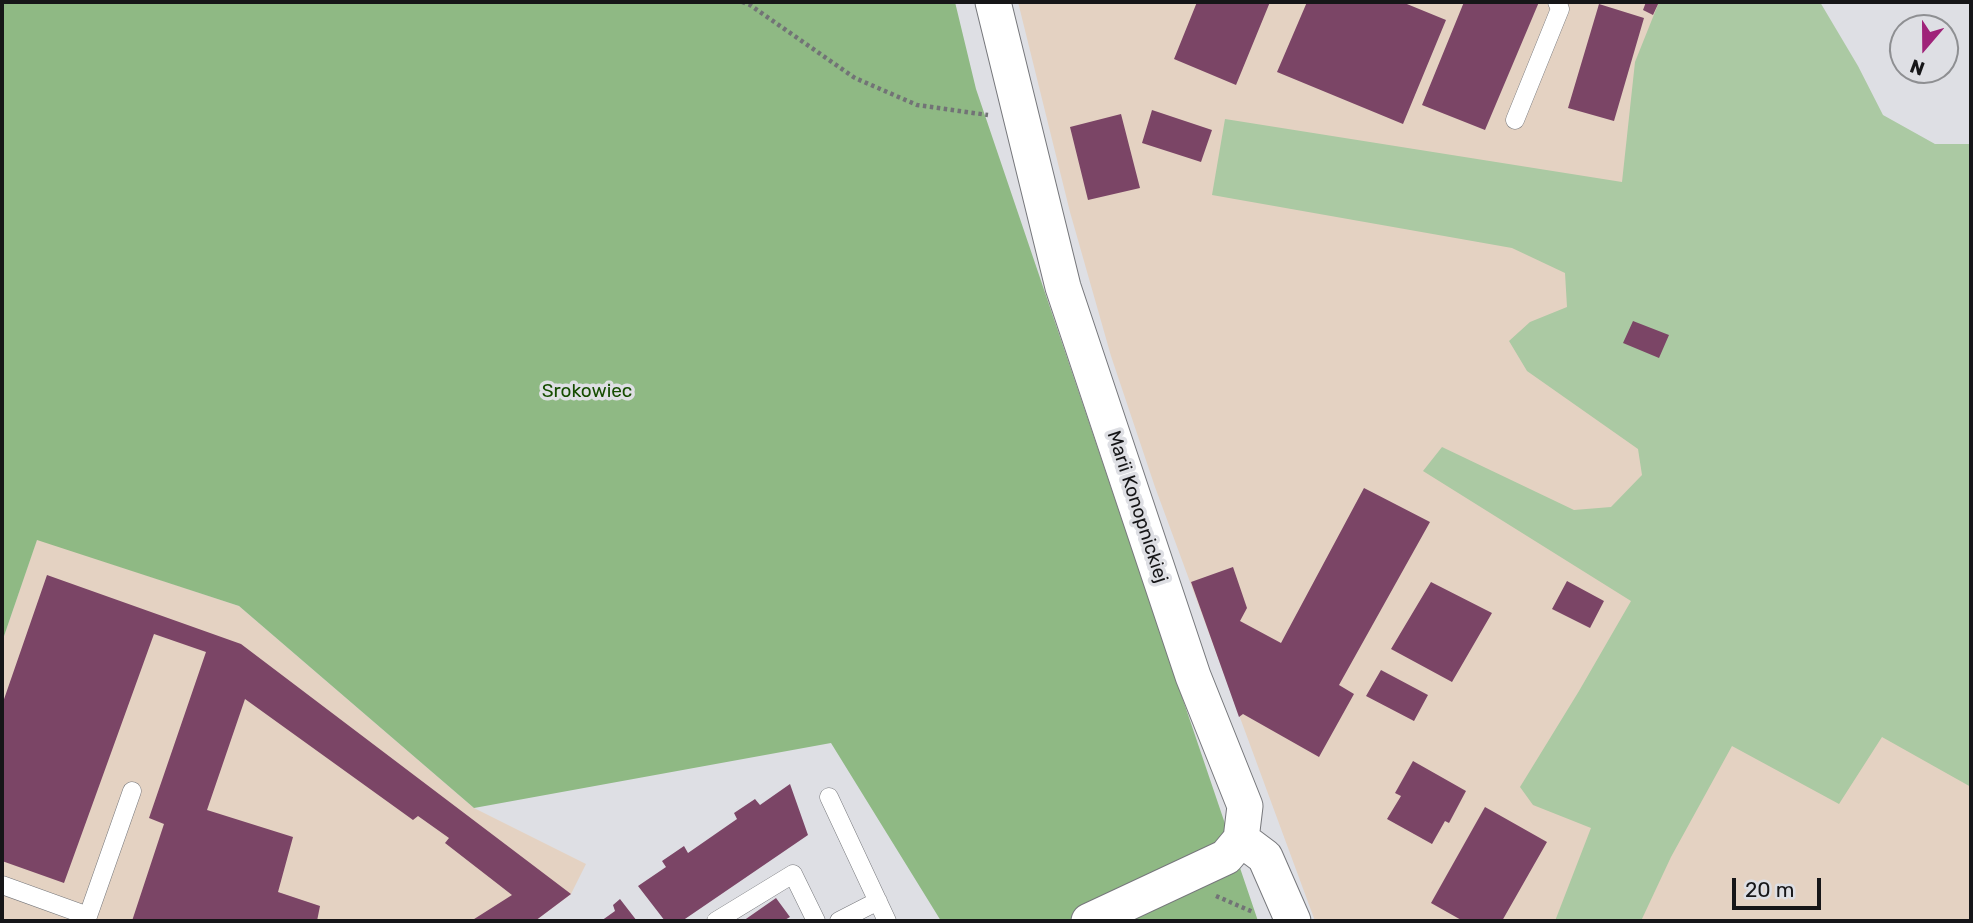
<!DOCTYPE html>
<html>
<head>
<meta charset="utf-8">
<style>
	body { margin:0 }
	#map { position:relative; width:1973px; height:923px; overflow:hidden; background:#dedfe4; font-family:Rubik,sans-serif }
	canvas { display:block }
	.frame { position:absolute; inset:0; border:4px solid #161618; pointer-events:none }
	.north { position:absolute; left:1889px; top:14px; width:70px; height:70px; box-sizing:border-box; background:#dedfe4; border:2px solid #8e8f92; border-radius:50%; rotate:200deg; font-size:19px; font-weight:700; line-height:28px; text-align:center; color:#161618 }
	.north::after { content:''; display:block; margin:auto; width:24px; height:32px; background:#9f2379; clip-path:polygon(50% 0,100% 100%,50% 72%,0 100%) }
	.scale { position:absolute; left:1732px; top:878px; width:89px; height:32px; box-sizing:border-box; border:4px solid #161618; border-top:0; padding-left:9px; font-size:21px; line-height:24px; white-space:nowrap; color:#161618; -webkit-text-stroke:5px #dedfe4; paint-order:stroke }
</style>
</head>
<body>
<div id="map">
<canvas width="1973" height="923"></canvas>
<div class="frame"></div>
<div class="north">N</div>
<div class="scale">20 m</div>
</div>
<script>
const c = document.querySelector('canvas').getContext('2d');
c.lineJoin = 'round';
function paint(path, color) { c.fillStyle = color; c.fill(path, 'evenodd'); }
function stroke(path, color, width, dash) { c.strokeStyle = color; c.lineWidth = width; c.lineCap = dash ? 'butt' : 'round'; c.setLineDash(dash || []); c.stroke(path); }
function write(font, color, halo, rows, align = 'center') {
  c.font = font + ' Rubik,sans-serif'; c.lineWidth = 7; c.setLineDash([]); c.textBaseline = 'middle'; c.strokeStyle = halo; c.fillStyle = color; for (const [text, x, y, turn = 0] of rows) {
    c.save(); c.translate(x, y); c.rotate((+turn || 0) * Math.PI / 180); c.textAlign = isNaN(turn) ? turn : align; if (halo) c.strokeText(text, 0, 0); c.fillText(text, 0, 0); c.restore();
  }
}
const industrial = new Path2D(`
	M1018,2H1689L1971,764V921H1315L1155,487L1111,356L1070,212Z
	M37,539L239,606L474,808L586,864L571,894L535,921H2V642Z`);
const green = new Path2D(`
	M1659,2H1820L1858,66L1883,115L1935,144H1971V787L1882,737L1839,804L1732,746L1671,857L1641,921H1555L1591,828L1533,805L1520,787L1579,691L1631,601L1423,471L1442,447L1574,510L1611,507L1642,475L1638,449L1527,371L1509,341L1530,322L1567,307L1565,273L1512,248L1212,195L1225,119L1622,182L1635,62Z`);
const forest = new Path2D(`
	M2,2H955L976,89L1258,921H941L831,743L474,808L239,606L37,540L2,642Z`);
const building = new Path2D(`
	M1197,2H1270L1236,85L1174,59Z
	M1307,2H1402L1446,20L1403,124L1277,72Z
	M1464,2H1539L1485,130L1422,105Z
	M1646,2H1659L1653,15L1643,10Z
	M1599,4L1644,18L1614,121L1568,108Z
	M1152,110L1212,130L1201,162L1142,143Z
	M1121,114L1140,188L1088,200L1070,127Z
	M1633,321L1669,335L1659,358L1623,343Z
	M1364,488L1430,522L1339,685L1354,694L1319,757L1243,714L1239,717L1191,582L1233,567L1247,608L1240,621L1281,643Z
	M47,575L241,644L571,894L535,921H471L512,895L445,843L449,838L418,816L413,820L245,699L207,810L293,837L278,892L320,906L317,921H132L164,824L149,818L206,652L154,634L64,883L2,861V705Z
	M1567,581L1604,601L1590,628L1552,609Z
	M1431,582L1492,613L1452,682L1391,649Z
	M1381,670L1428,695L1414,721L1366,696Z
	M1413,761L1466,791L1449,823L1445,821L1432,844L1387,819L1401,796L1395,793Z
	M790,784L808,835L682,921H665L638,886L666,867L662,861L684,846L688,853L737,819L734,813L755,799L760,805Z
	M1485,807L1547,842L1502,921H1463L1431,903Z
	M776,898L790,917L783,921H743Z
	M620,899L637,921H601L615,911L613,905Z`);
const path = new Path2D(`
	M742,2L750,5L855,78L917,105L988,115
	M1216,896L1253,912`);
const service = new Path2D(`
	M1515,120L1560,9L1557,2
	M829,797L887,921
	M2,885L88,916L132,791
	M716,921L793,874L816,921
	M839,921L878,901`);
const minor = new Path2D(`
	M993,2L1063,287L1193,676L1245,806L1241,839L1226,857L1089,921
	M1241,839L1265,857L1293,921`);
const parkNames = [
	["Srokowiec",587,392]
];
const streetNames = [
	["Marii Konopnickiej",1137,507,72]
];
paint(industrial, '#e4d2c2');
paint(green, '#abc9a3');
paint(forest, '#8fb984');
paint(building, '#7b4566');
stroke(service, '#76777b', 19);
stroke(minor, '#76777b', 37);
stroke(path, '#727376', 4.5, [3.5, 3.5]);
stroke(service, '#fff', 18);
stroke(minor, '#fff', 35);
write('19px', '#154c00', '#dedfe4', parkNames);
write('19px', '#161618', '#dedfe4', streetNames);
</script>
</body>
</html>
